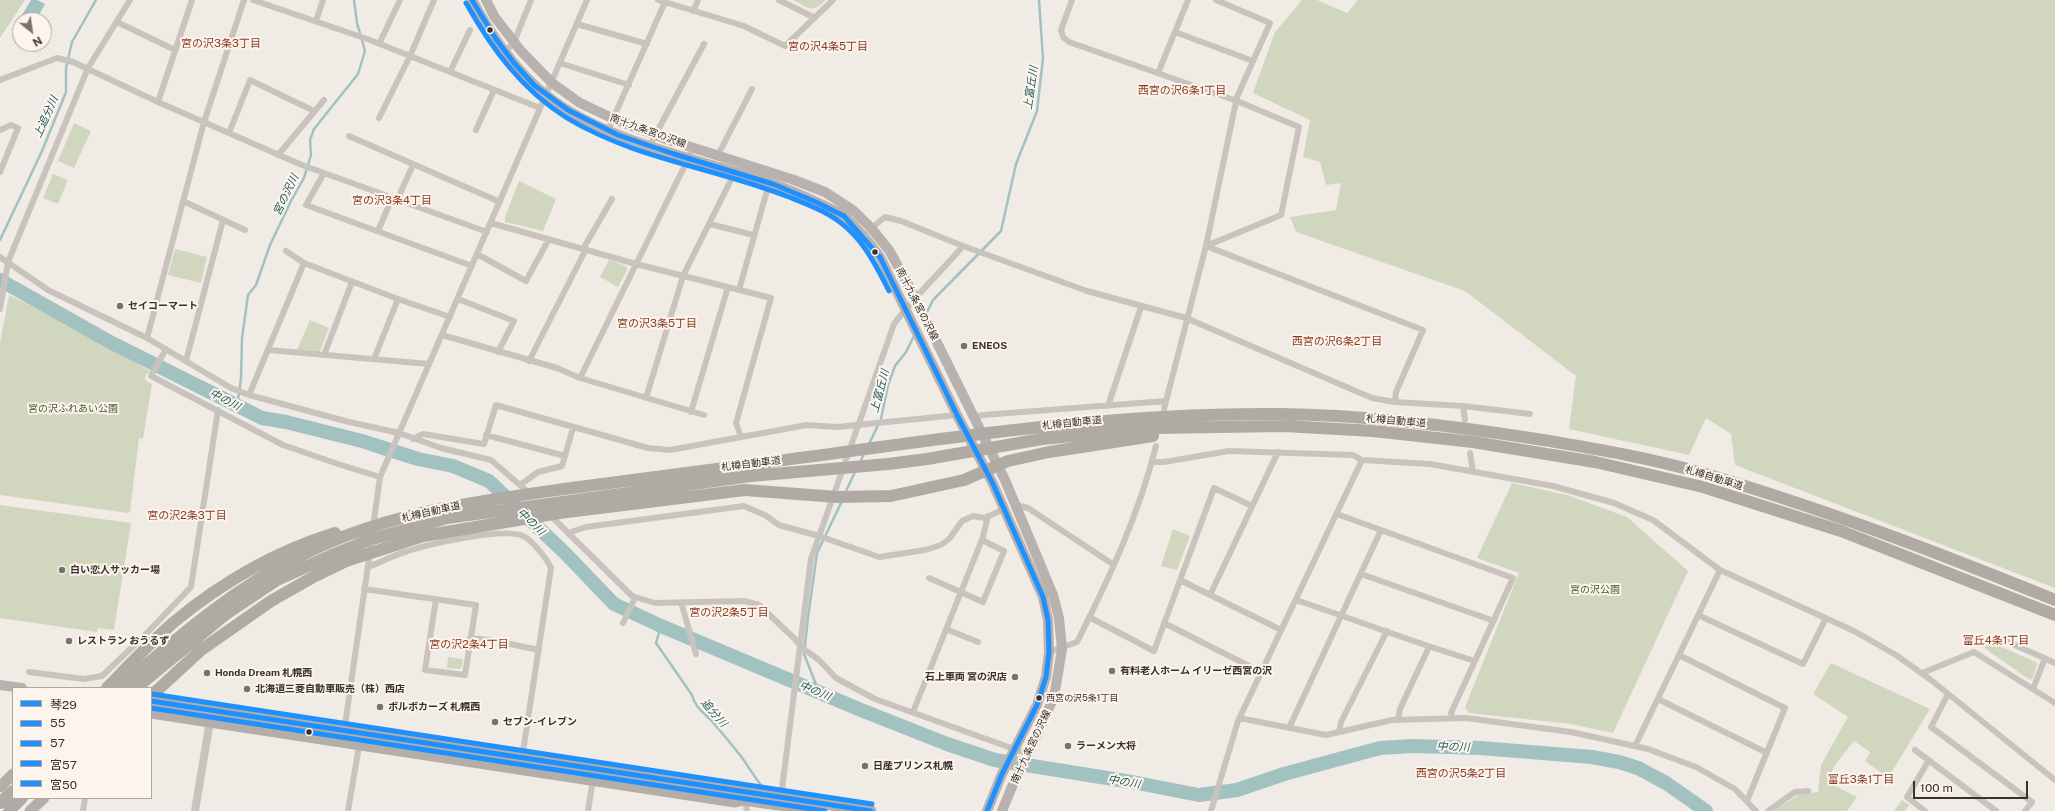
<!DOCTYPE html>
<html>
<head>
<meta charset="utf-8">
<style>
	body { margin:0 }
	#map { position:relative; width:2055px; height:811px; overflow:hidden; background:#f0ebe5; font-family:"Public Sans","Noto Sans JP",sans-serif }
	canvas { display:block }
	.legend { position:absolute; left:12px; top:687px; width:140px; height:112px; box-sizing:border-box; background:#fbf5ee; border:1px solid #aea6a0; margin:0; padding:5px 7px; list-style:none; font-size:12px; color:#3b302b }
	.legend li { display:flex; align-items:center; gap:8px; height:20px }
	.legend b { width:20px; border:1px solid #aea6a0 }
	.north { position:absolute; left:12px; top:12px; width:40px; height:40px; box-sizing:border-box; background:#fbf5ee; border:1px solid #aea6a0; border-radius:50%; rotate:150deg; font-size:11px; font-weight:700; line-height:16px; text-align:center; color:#3b302b }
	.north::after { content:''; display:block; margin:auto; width:14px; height:18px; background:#7a716c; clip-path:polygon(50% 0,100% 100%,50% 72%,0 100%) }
	.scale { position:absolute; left:1913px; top:781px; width:115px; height:18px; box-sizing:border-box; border:2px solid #3b302b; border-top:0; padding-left:5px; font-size:12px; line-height:14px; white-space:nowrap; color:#3b302b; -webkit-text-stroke:3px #fbf5ee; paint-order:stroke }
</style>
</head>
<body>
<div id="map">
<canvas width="2055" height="811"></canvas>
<ul class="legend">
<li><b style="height:5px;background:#1e90ff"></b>琴29</li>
<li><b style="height:5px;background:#1e90ff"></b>55</li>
<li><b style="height:5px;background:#1e90ff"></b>57</li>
<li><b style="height:5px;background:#1e90ff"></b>宮57</li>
<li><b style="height:5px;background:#1e90ff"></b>宮50</li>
</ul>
<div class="north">N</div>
<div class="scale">100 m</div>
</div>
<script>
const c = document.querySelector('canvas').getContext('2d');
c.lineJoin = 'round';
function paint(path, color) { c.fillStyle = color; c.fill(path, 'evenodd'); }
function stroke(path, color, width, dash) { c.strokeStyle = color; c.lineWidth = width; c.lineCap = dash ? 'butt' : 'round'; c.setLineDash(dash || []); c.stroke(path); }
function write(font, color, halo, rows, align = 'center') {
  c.font = font + ' "Public Sans","Noto Sans JP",sans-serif'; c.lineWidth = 4; c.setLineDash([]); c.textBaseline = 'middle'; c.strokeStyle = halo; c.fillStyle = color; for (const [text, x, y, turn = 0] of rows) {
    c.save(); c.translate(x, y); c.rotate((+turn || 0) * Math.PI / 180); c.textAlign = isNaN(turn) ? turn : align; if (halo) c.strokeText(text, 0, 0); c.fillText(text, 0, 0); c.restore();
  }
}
const green = new Path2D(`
	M0,0H25L0,38Z
	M793,0H826C811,14 810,8 793,0Z
	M1302,0H1317L1347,13L1358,0H2055V588L1735,465L1731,434L1706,418L1689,455L1569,429L1576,376L1465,291L1296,232L1290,217L1336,210L1341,183L1326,185L1320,162L1303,157L1310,120L1253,93L1275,32Z
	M74,123L91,131L74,168L58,161Z
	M53,174L68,180L58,204L43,198Z
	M519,181L556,199L543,231L505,222V217Z
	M175,249L207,257L201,283L168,275Z
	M609,260L626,266L627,270L618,287L600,277Z
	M9,295L69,324L150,371L145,376V380L152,384L143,439L139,438L130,512L128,513L0,495V343Z
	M310,320L329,328L320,351L297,350Z
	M1512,483L1567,495L1627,517L1688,571L1613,733L1571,724L1469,713L1465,707L1519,573L1477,558Z
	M0,505L131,523L114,630L98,628L97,632L0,618Z
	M1173,529L1190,536L1177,570L1161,566Z
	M1988,641L2036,662L2037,664L2033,678L2030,680L1980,645Z
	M448,657L463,659L462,667L459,669L447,668Z
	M1831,663L1930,709L1888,778L1865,761L1870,752L1854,741L1835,765L1827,782L1857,797L1847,811H1773L1798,795L1818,792L1821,765L1848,717L1813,694Z
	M1902,800L1909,805L1905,811H1894Z`);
const water = new Path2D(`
	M31,0H37L45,4L36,20H20V34L13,30Z`);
const stream = new Path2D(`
	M0,240L42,151L66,92V68L72,42L96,0
	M926,314L933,300L1001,231L1016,164L1037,111L1043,58L1039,0
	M237,407L241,378L242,338L248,295L256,285L270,245L291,201L304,178L311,155L310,140L314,129L358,74L365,51L357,23L354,0
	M869,444L881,419L888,385L895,366L906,352L914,336
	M860,462L865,452
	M845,493L856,470
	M661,626L656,643L692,695C695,709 708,715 716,726C724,735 732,745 740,755C747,764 753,775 761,785
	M819,692L804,654L808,617L817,553L842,501`);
const river = new Path2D(`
	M0,280L112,343L262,418L286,422L362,441L418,459L453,466L489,481L565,553L614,604L661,626L861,710L947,744L995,760L1132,782L1199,795L1237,790L1284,774L1380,748L1412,746L1480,748L1592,757L1619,762L1638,768L1666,783L1706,811`);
const minor = new Path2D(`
	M253,0L370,40L540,108
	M658,0L744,26L785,46L833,0
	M779,0L815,18
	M1072,0L1061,30L1063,37L1069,42L1237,101L1299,127L1281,215L1206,246
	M693,11L698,0
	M316,21L323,0
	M117,22L175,50
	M577,24L647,44
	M1175,32L1253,61
	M379,44L400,0
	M505,53L514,42L531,0
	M560,63L629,85
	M450,72L470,30
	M1158,73L1188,0
	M0,80L57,58L73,62L158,102L302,165L487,232
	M158,102L192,0
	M379,118L410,56L434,0
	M0,130L11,125L18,128L0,172
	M476,130L494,90
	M608,130L665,2
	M229,133L250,80L314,111
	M349,136L500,202
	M650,145L704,44
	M278,155L324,100
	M718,155L752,89
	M324,173L306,205L472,266
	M397,200L413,165
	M183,201L245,230
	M491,223L636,264L771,298L736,423L741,437
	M710,224L753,235
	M869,230L885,217L901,221L963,246L1087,291L1186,318L1372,398L1395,402L1463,406L1530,414
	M378,231L392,198
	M1206,246L1423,330L1396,392L1395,402
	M583,249L612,199
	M286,251L304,263L398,299L450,317
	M477,254L526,281L549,239
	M0,257L48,290L147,338L231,388L249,395L349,422L399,433L441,448L491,460L529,493
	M739,290L770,180
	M458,299L514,321L498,352
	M0,309L8,262L88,68L130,0
	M442,335L557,368L580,378L704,415
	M147,338L204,122L244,0
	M166,349L151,376L283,445L338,464L380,477
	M269,350L429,364
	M324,355L352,282
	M374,359L398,299
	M186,361L223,220
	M529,361L586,249
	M580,378L690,155
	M249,395L304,263
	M646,398L683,276L736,170
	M1108,406L1141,307
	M1463,406L1465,420
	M1164,409L1206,246L1237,97L1270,23L1216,0
	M691,412L728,287
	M974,417L983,415L1166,401
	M486,435L565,456
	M413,439L423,434L484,444L496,405L648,448L670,450L807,425L837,427L957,415
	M1470,453L1473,471
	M1152,462H1164L1229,451L1353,455L1362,460L1430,464L1553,486L1614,503L1653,520L1720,570L1854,631L1896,655L1931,680L2055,780
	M520,485L538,472L562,466L573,428
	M1016,505L1028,508L1114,565
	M549,514L632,596L655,603L744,601L759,605L795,639L801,647L819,660L836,678L875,699L1028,754
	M1337,514L1513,578L1451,713L1452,718
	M373,527L380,477L587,0
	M568,533L586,527L744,506L765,515L779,525L819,536L879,557L925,550L941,545L950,538L962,521L973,516L985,518L1004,509
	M368,567C381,562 394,555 408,551C429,544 504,527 523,536C531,539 548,560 551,568L522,758
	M1361,574L1494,621
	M929,578L983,602L1004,551L982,540
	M1180,580L1281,630
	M364,589L476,605L465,675L425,670L436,599
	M1210,595L1278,452
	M1296,600C1356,620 1415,643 1475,661
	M681,602L696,654
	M1698,615L1803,664L1826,618
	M1089,617L1154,651L1214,488L1252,506
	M623,623L635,598
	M1164,623L1261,672
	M946,629L978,642
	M1997,637L2055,663
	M470,638L490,640
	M500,642L539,650
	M1049,652L1077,642C1109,579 1139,514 1156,446
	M1679,655L1785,708L1747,801
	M29,672L84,679L102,676L145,635L191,587L218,410
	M1922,673L1974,652L2055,703
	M2033,689L2045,658
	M1948,694L1931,727L2032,802L2025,811
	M1658,699L1767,753
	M913,712L983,537L988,516
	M1239,718L1326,735L1392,720L1466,718L1571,732L1648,749L1696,767L1735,789L1756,811
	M1398,720L1400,709L1429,647
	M1289,728L1381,530
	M344,732L372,538
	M1339,732L1341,722L1387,631
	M1635,746L1720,570
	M1915,750L1996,811
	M781,797L811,559L894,324C915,296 940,273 963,246
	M744,799L747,811
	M83,811L85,798
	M348,811L359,746
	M588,811L593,779
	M1211,811L1238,721L1362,460
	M1768,811L1795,792L1808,791
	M1925,811L1907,797L1929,760`);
const tertiary = new Path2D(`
	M195,811L212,709`);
const primary = new Path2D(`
	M472,0C492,36 514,69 546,95C600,139 689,157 755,178C780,185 802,195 825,206C831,209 838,212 844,216C857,228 869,242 880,257L957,415L993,484L1043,597L1048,620L1049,652L1046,677L1037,705L1002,774L987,811
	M486,0L494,16L521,51L552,83L580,103L614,119L666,139L794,180L825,192L854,211L871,228L889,250L909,286L1005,480L1053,595L1059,618L1062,649L1054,697L1028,754L1016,777L1002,811
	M0,685L22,688`);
const trunk = new Path2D(`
	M151,701L871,811
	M151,713L735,802L744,800L812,810
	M0,787L13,774
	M30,811L44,798`);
const motorway = new Path2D(`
	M107,688C128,666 151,642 174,622C221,583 277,551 335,533
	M120,688C180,635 235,587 308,552C388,513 477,501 564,489C628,481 691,472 755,464C930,441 1104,412 1280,414C1368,415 1456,426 1543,440C1596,449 1650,458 1702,473C1822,508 1939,553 2055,600
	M136,688L226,614L277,580L332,555L369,540L447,518L751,476L888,464L927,459L1042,439L1155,428L1284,426L1373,431L1473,442L1595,462L1703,487L1841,531L2055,615
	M151,696L201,650L271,601L315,576L346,561L423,536L559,513L745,490L837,497L891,496L964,480L1008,461L1049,452L1153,436
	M0,803L13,791
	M9,811L22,798`);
const bus1 = new Path2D(`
	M472,0L496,39L514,63L534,85L568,110L618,135L674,154L773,184L816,202L844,216L880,257L957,415L993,484L1043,597L1048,620L1049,652L1046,677L1037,705L1002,774L987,811`);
const bus2 = new Path2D(`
	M151,701L871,811`);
const bus3 = new Path2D(`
	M151,708L825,811`);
const bus4 = new Path2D(`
	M152,694L872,804`);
const bus5 = new Path2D(`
	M466,3C492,49 522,90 567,118C635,159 716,168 789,197C809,205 831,213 847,228C866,245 878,269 889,291`);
const markers = [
	[490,30,3.5,"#3b302b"],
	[875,252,3.5,"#3b302b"],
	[120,306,4,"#7a716c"],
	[964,346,4,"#7a716c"],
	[62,570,4,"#7a716c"],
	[69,641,4,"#7a716c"],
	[1112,671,4,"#7a716c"],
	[207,673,4,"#7a716c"],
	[1015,677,4,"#7a716c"],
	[247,689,4,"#7a716c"],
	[1039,698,3.5,"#3b302b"],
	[380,707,4,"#7a716c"],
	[495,722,4,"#7a716c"],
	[309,732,3.5,"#3b302b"],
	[1068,746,4,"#7a716c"],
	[865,766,4,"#7a716c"]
];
const busNames = [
	["西宮の沢5条1丁目",1046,698]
];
const streetNames = [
	["南十九条宮の沢線",648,131,20],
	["南十九条宮の沢線",917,304,63],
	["札樽自動車道",1396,421,5],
	["札樽自動車道",1072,423,-6],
	["札樽自動車道",751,464,-7],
	["札樽自動車道",1714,478,17],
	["札樽自動車道",431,512,-13],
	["南十九条宮の沢線",1031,747,-65]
];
const poiNames = [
	["セイコーマート",128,306],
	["ENEOS",972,346],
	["白い恋人サッカー場",70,570],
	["レストラン おうるず",77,641],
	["有料老人ホーム イリーゼ西宮の沢",1120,671],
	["Honda Dream 札幌西",215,673],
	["石上車両 宮の沢店",1007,677,"right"],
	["北海道三菱自動車販売（株）西店",255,689],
	["ボルボカーズ 札幌西",388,707],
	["セブン-イレブン",503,722],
	["ラーメン大将",1076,746],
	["日産プリンス札幌",873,766]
];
const parkNames = [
	["宮の沢ふれあい公園",73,409],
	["宮の沢公園",1595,590]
];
const neighbourhoodNames = [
	["宮の沢3条3丁目",221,44],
	["宮の沢4条5丁目",828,47],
	["西宮の沢6条1丁目",1182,91],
	["宮の沢3条4丁目",392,201],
	["宮の沢3条5丁目",657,324],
	["西宮の沢6条2丁目",1337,342],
	["宮の沢2条3丁目",187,516],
	["宮の沢2条5丁目",729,613],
	["富丘4条1丁目",1996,641],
	["宮の沢2条4丁目",469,645],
	["西宮の沢5条2丁目",1461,774],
	["富丘3条1丁目",1861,780]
];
const waterNames = [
	["上富丘川",1031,88,-82],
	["上追分川",46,117,-66],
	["宮の沢川",286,195,-64],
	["上富丘川",880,391,-75],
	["中の川",225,400,27],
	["中の川",531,522,44],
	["中の川",815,691,23],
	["追分川",714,713,49],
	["中の川",1453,747,2],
	["中の川",1124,782,10]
];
paint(green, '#d1d6bf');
paint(water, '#a1c2c1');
stroke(stream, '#a1c2c1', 2.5);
stroke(river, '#a1c2c1', 14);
stroke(minor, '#c9c3be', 6);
stroke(tertiary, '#c9c3be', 8);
stroke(primary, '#b8b1ad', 10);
stroke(trunk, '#b4aea8', 11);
stroke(motorway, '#afaaa4', 12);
stroke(bus1, '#1e90ff', 5);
stroke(bus2, '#1e90ff', 5);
stroke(bus3, '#1e90ff', 5);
stroke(bus4, '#1e90ff', 5);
stroke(bus5, '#1e90ff', 5);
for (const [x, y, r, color] of markers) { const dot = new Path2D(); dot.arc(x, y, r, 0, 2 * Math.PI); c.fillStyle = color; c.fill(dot); stroke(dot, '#fbf5ee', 1.5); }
write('9px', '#3b302b', '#fbf5ee', busNames, 'left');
write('10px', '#3b302b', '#fbf5ee', streetNames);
write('bold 10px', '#3b302b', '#fbf5ee', poiNames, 'left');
write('10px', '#4a5a2e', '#fbf5ee', parkNames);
write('11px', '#8c3b22', '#fbf5ee', neighbourhoodNames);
write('italic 11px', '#1f5a5e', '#fbf5ee', waterNames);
</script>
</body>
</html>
